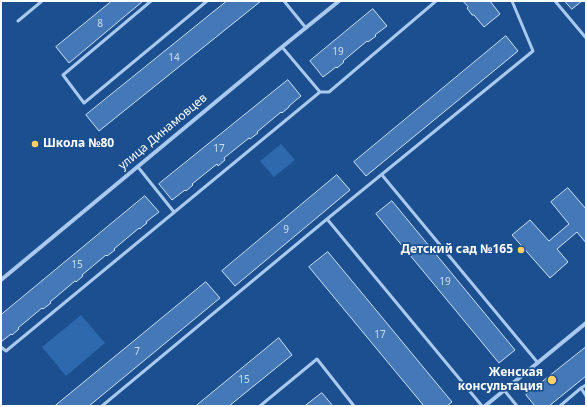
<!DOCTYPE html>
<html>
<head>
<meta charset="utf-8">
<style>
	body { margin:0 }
	#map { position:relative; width:587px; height:407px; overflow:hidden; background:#1b4f8f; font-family:"Noto Sans",sans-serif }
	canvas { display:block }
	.frame { position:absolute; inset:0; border:2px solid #fff; pointer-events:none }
</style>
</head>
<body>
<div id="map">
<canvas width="587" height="407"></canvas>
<div class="frame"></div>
</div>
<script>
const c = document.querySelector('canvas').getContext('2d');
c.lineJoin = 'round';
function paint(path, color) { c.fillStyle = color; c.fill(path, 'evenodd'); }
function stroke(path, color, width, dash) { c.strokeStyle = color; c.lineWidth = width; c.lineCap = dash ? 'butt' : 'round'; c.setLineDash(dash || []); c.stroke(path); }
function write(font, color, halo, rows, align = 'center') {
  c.font = font + ' "Noto Sans",sans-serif'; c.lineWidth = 3.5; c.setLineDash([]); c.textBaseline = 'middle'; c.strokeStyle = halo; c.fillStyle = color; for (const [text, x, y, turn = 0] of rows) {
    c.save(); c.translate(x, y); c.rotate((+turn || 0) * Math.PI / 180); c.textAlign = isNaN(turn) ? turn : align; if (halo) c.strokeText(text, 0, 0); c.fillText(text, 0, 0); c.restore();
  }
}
const green = new Path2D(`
	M281,144L295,160L274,177L260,161Z
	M81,315L105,343L66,376L42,347Z`);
const building = new Path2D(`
	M112,1H143L69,63L56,47Z
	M227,1H261L99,131L86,115Z
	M463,1H490L500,14L484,27L474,15H472L467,8L468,7Z
	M565,1H582L572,9Z
	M373,9L387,26L375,35L376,36L368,42L367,41L343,61L344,62L337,68L336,67L323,77L310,61Z
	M506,36L518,51L366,176L354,162Z
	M288,80L301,96L289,106V107L282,113L281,112L257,132L258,133L250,139L249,138L224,158L225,160L218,166L217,164L192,184L193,185L186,191L185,190L172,200L159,184Z
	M337,175L350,190L235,286L222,271Z
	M568,188L586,209V243L577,232L557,249L568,262L550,278L512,235L530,220L549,241L569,224L551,202Z
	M145,196L159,212L146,222L147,223L143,226L140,229L139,228L114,249L115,250L107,256L106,255L82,275L83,276L76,282L75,281L50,302L51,303L43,309L42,308L18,328L19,329L12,335L11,334L1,342V315Z
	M392,201L515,350L499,363L376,214Z
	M328,252L452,402L447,406H424L309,267Z
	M206,282L220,298L89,406H55Z
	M279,338L292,355L229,406H196Z
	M586,347V376L549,406H535L526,395Z
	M322,393L333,406H305Z`);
const lane = new Path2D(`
	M151,1L63,75L84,103L207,1
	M284,1L306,28
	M555,1L586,38
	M18,21L42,1
	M320,92H329L436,1
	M138,167L174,212
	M382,175L538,363
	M327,219L533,51L512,1
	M1,347L6,351L320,92L282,47
	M586,385L581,388L586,396
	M504,390L517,406
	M102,406L327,219L482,406
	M260,406L317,359L354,406
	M560,406L581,388`);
const street = new Path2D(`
	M1,280L282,47L339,1
	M485,406L586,323`);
const markers = [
	[35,144,4,"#ffd166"],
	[521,250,4,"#ffd166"],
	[552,380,5,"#ffd166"]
];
const numberNames = [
	["8",100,24],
	["19",338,52],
	["14",174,58],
	["17",219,149],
	["9",286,230],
	["15",77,265],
	["19",445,282],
	["17",380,335],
	["7",137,352],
	["15",244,380]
];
const streetNames = [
	["улица Динамовцев",163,132,-40]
];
const poiNames = [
	["Школа №80",43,144,"left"],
	["Детский сад №165",513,250],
	["Женская",543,373],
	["консультация",543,387]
];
paint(green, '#2e69ad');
paint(building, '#4478b7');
stroke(building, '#cfe3fa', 1);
stroke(lane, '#a9c9ee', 3);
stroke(street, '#a9c9ee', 4);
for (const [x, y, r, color] of markers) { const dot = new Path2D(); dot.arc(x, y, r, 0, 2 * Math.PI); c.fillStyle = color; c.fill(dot); stroke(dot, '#1b4f8f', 1.5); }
write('10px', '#d0dded', null, numberNames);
write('12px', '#fff', '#1b4f8f', streetNames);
write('bold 12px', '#fff', '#1b4f8f', poiNames, 'right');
</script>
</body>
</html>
